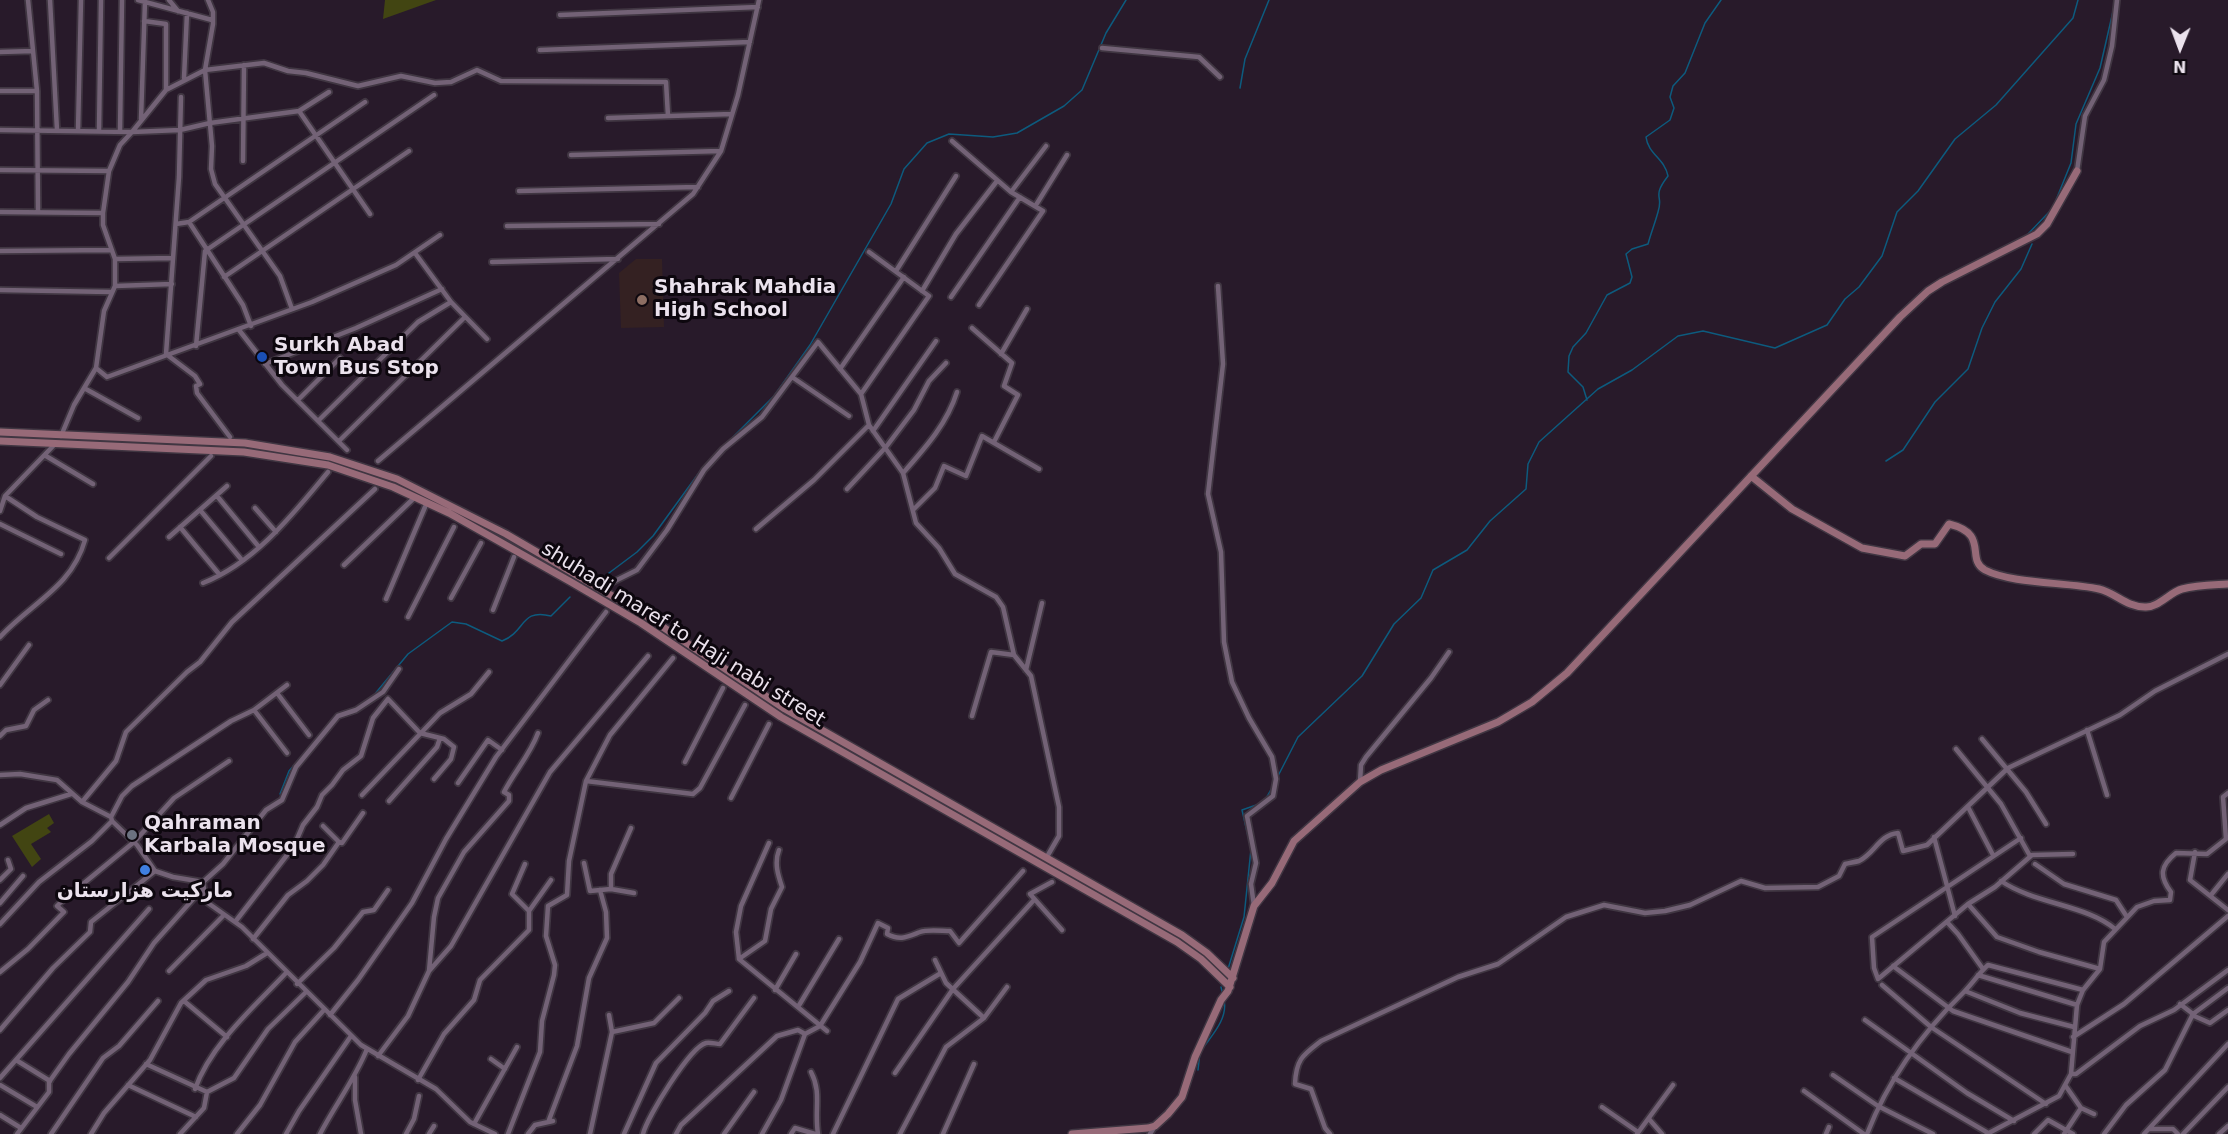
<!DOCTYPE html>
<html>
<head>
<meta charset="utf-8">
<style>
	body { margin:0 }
	#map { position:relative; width:2228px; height:1134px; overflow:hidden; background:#281a2a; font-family:"DejaVu Sans",sans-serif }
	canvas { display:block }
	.north { position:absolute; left:2150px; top:18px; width:60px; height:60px; -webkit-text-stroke:4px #0d070e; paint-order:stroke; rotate:181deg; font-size:16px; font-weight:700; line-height:24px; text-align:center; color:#ebe2ed }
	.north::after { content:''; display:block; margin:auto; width:21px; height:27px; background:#ebe2ed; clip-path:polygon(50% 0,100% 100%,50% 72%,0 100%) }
</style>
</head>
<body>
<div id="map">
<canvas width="2228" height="1134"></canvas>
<div class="north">N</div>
</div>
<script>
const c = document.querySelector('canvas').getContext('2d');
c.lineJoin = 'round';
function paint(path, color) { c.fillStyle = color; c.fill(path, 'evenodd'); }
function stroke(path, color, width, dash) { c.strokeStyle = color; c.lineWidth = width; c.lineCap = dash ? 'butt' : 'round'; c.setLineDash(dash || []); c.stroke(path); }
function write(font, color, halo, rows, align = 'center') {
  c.font = font + ' "DejaVu Sans",Cairo,sans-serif'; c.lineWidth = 6; c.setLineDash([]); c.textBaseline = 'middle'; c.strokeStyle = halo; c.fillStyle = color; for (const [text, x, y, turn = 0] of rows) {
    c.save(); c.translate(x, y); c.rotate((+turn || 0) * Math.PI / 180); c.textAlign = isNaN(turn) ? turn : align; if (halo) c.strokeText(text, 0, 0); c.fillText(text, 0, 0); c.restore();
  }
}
const education = new Path2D(`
	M636,259H662L664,327L621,328L619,273Z`);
const green = new Path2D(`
	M385,0H436L383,19Z
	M49,814L54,823L47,828L51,832L31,844L41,859L32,867L12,836Z`);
const stream = new Path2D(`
	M1240,88L1245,59L1269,0
	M2054,205L2071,163L2076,124L2100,68L2114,7
	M2028,234L2050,211
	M1587,400L1583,387L1568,372L1569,356L1573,347L1586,333L1607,295L1630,283L1632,277L1626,254L1632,249L1648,244C1651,233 1655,223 1658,212C1664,195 1651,198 1668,176C1665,159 1648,154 1646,137L1670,120L1674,108L1670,97L1673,86L1685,73L1705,23L1721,0
	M1886,461L1903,450L1935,402L1968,369L1982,328L1995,302L2021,269L2032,244
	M704,466L774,396L810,345L891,204L904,169L927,143L949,134L993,137L1017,133L1064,106L1082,90L1106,33L1126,0
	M601,579L637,552L653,536L701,470
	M374,695L408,654L452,622L466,624L502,641C526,632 520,608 551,616L570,597
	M1278,776L1298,737L1362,676L1394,624L1421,598L1433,570L1467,550L1490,521L1526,489L1528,464L1539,442L1598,389L1632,370L1678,336L1703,331L1775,348L1827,325L1845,299L1859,287L1882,256L1897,212L1918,191L1955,139L1996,105L2073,18L2078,0
	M280,794L289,771L330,723
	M1265,800L1273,786
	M1228,969L1244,917L1251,849L1242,810L1259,804
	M1221,987L1223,995
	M1203,1048C1213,1034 1228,1018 1224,1000
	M1198,1070L1200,1052`);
const street = new Path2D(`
	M28,0L37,91L38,212
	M50,0L57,130
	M138,0L212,20
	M169,0L178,11
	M208,0L213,12V24L205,70L212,146L211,169L215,184L280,276L292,309
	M560,15L758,7
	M144,21L166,24V90
	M1102,48L1199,57L1220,77
	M540,50L750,42
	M0,52L33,51
	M184,78L187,13
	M0,91H37
	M181,97L179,177L166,354L195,376L200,384L196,386L197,393L230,437
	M299,111L370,214
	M608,118L732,114
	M141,119L145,1
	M0,130L132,132L166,90L205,70L264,63L288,71L306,73L358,86L401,76L435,83L451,82L477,70L501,81L666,82L668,116
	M78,131L81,0
	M99,131L101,0
	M120,132L122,0
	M952,141L1011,192L1043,211L979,305
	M571,155L721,151
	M243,161L244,65
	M0,170L109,171
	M2077,171L2085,116L2104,80L2112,46L2117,0
	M519,191L698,187
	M1011,192L1046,146
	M1036,205L1067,155
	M0,212L103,213
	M189,222L243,305L251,326
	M176,224L189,222L365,102
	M507,226L659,224
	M0,251L111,250
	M415,253L451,302L487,339
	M115,259L173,258
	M492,262L618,259
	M896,271L956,176
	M224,277L409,151
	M115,286L172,284
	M1218,286L1223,364L1208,494L1221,552L1224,642L1232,682L1249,718L1272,757L1276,779L1273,796L1247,816L1256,863L1251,884L1254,906
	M0,290L111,292
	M922,291L956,234L997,181
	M951,297L1020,197
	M972,328L1012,363L1004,386L1018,395L994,442
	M239,330L282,385L347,450
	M196,346L205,251L434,95
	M1001,354L1027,309
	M265,364L356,328L442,289
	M96,368L107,377L312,302L396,265L440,235
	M840,369L904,277
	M792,377L849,416
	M84,388L138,418
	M861,394L929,296L869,252
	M298,400L340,358
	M319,420L418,322L451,302
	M873,431L936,341
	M61,436L74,405L96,368L104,311L115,286V259L103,225V213L109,171L120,145L132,132L180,130L210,123L299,111L329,92
	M339,441L464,318
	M46,456L93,484
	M378,461L693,194L721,151L738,95L759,0
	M903,473C925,448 947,424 957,392
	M847,489L886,447L914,410L929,381L946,363
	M217,496L259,547
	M255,508L276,532
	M200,510L241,559
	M913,510L935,488L944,466L966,476L982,436L1039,469
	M0,511L5,496L56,443
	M0,524L61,554
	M180,527L219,574
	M756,529L814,480L869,425
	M169,537L227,486
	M109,558L211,456
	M344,565L413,499
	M203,583C256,562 293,514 328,472
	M599,589L637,570L667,530L704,470L723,449L762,417L818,342L861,394L869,425L903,473L916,523L939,548L955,574L996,597L1003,607L1014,655L1031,676L1059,807V836L1048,855
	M451,598L481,543
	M386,599L425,507
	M493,610L514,557
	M408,617L454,527
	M0,637C31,603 72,587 85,540L37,517L5,496
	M1026,670L1042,603
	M0,685L29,645
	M277,693L309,735
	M388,699L420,733L444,739L454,747L451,759L434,779
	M254,710L287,753
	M972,716L991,652L1014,655
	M2087,730L2107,795
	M0,736L6,730L26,726L34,710L48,700
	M1982,739L2026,792L2046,824
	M1956,749L2001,804L2030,856
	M685,762L723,688
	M0,775L20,774L57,780L82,802L111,817L112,821L137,845L155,871L173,877L203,882L223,864L266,810L282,800L296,767L338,716L356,710L383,692L399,669
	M586,781L693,794L700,788L745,705
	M1360,782L1361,765L1366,757L1431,678L1449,652
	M458,783L488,740L502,750
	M362,795L440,713L471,694L489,672
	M731,798L769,724
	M389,801L437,747L440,738
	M82,802L116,761L126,732L187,672L200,662L232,622L375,489
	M1968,807L1993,855
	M111,817L122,796L132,786L231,721L254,710L287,685
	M0,825L26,808L71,794
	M323,826L339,842
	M1934,837L1955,916
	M2021,838L1872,937L1874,968L1878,979L1968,904L1995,887L2032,855L2073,854
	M769,843L741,906L736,932L739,959L827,1031
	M2195,852L2190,880L2228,910
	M584,863L590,891L611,889L634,893
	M2035,864L2064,884L2116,900L2127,917
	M0,880L11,869L8,860
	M2001,881C2035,904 2087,905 2115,929
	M203,882L205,897L208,903L242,927L361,1045L436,1089L470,1122L495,1134
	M1052,882L1030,894L1062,930
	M611,889V874L631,828
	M2211,895L2228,874
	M0,903L23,876
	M1968,904L1997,937L2039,952L2100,969
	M529,911L551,880
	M235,922L294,846L303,825L317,807L322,795L332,785L343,770L361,756L373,718L388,699
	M1947,922L1958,934L1983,969
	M0,924L39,882L92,841L112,821
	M253,939L288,895L307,881L323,865L339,842L342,843L363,813
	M739,959L765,941L771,909L782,887C778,875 774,863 779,850
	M935,960L946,983L984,1018
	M1893,966L1953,1011L2072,1052
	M169,971L224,915
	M429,971L434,917L438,898L464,852L509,801V795L504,792C514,772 530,755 538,733
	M0,972L28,949L64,912L57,906L61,902L134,842L174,798L229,761
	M1978,975L2077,1005
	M297,984L334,948L363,912L374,910L388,890
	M1882,985L1931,1027L2046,1104
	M775,990L796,954
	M1965,991L2020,1013L2074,1027
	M184,1001L227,1037
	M2180,1004L2193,1014
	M798,1007L839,939
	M330,1015L358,980L412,903L446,839L496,757L606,612
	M2192,1015L2210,1023L2228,1010
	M1865,1020L1967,1093L2014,1121
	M0,1030L53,968L90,932L91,922L155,871
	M612,1032L654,1023L679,998
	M2073,1037L2124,1004L2228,916
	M378,1056L408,1016L429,971L451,946L550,772L648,656
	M491,1059L505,1069
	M16,1060L50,1081
	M146,1064L207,1092L234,1078L268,1029L305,993
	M811,1072C822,1093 814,1109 818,1134
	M895,1073L953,989L1034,900
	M2071,1074L2077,1005L2083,990L2100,969L2104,942L2137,907L2154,901L2170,900L2171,892C2159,876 2160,866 2176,853L2207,854L2226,839L2223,797L2228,793
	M1833,1075L1878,1106L1933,1134
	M355,1077V1100L361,1134
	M0,1078L149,909
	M1894,1078L1988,1133
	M418,1080L444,1034L474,1000L480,980L529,930V911L512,894L525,864
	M0,1085L37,1107
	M128,1085L196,1117
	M2065,1085L2081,1108L2094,1114
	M195,1089C211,1044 254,1007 286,973
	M1804,1091L1864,1134
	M1602,1107L1638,1132
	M0,1115L21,1128
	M1649,1119L1662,1134
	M549,1120L577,1046L589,978L607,938L606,912L600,890
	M474,1124L517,1047
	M2149,1129H2173L2178,1134
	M17,1134L49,1092V1082L69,1054L128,982L154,943L203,888
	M51,1134L103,1058L119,1046L158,1001
	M91,1134L104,1113L150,1060L181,1003L206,980L246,966L267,953
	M180,1134L204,1108L207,1092
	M237,1134L260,1105L295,1042L324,1010
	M286,1134L299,1111L351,1036
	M320,1134C335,1105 355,1079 367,1049
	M406,1134L414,1119L419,1096
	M429,1134L434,1126
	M508,1134L540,1052L542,1021L554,975L555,965L546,936L548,906L567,895L569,861L586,781L610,735L673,658
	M528,1134L535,1125L553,1121
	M590,1134L612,1032L609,1015
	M624,1134L656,1063L705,1013L713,1001L729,991
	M643,1134C647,1117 690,1047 706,1043C710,1042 716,1044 720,1044L754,998
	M676,1134L681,1125L777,1036L798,1030L805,1034
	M724,1134L754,1092
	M762,1134L781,1100L805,1034L820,1026L860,962L878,923L888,928L887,934C900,941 907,937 920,932C927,929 942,931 950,931L959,943L1023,871
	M791,1134L795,1128L815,1134
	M833,1134L898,999L941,973
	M900,1134L946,1047L984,1018L1007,987
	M943,1134L974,1064
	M1150,1134L1155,1126
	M1330,1134L1325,1128L1311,1089L1295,1084C1296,1059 1303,1055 1321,1041L1458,977L1498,964L1566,917L1604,905L1645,913L1665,911L1690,905L1741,881L1765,888L1818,887L1839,876L1845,864C1849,863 1855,862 1859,861C1875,853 1879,835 1898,833L1903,851L1927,845L2008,768L2120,715L2155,691L2228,654
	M1637,1134L1673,1085
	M1826,1134L1829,1127
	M1867,1134C1888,1080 1922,1033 1963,993C1972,984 1979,973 1988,965L2083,990
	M1987,1134L2059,1096L2071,1074H2076L2140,1026L2174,1010L2228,970
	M2034,1134L2048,1120L2073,1134
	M2064,1134L2081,1108
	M2104,1134L2126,1105L2165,1070L2193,1014L2228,988
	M2144,1134L2228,1044
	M2183,1134L2228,1087
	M2219,1134L2228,1126`);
const secondary = new Path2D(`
	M0,432L245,443L330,457L397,479L506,534L645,615L785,709L1182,935L1207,953L1233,978
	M0,441L244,452L328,465L393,487L449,513L571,582L641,623L781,717L1177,942L1201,959L1230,987
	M1751,476L1792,509L1862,548L1905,556L1921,544H1935L1949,524C1990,534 1965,559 1985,570C2012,584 2067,582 2099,589C2116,593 2126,607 2145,607C2158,608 2170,592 2182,589C2197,585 2213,585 2228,584
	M1072,1134L1148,1128L1155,1126L1168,1114L1182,1097L1195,1057L1221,1000L1228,991L1254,906L1272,883L1294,841L1360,782L1381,770L1498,722L1532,702L1567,673L1900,317L1928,291L1942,282L2037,234L2047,224L2077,171`);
const markers = [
	[642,300,6,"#8d6e63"],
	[262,357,6,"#1a4fb4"],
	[132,835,6,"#6b7280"],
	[145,870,6,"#3f7fe0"]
];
const poiNames = [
	["Shahrak Mahdia",654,288],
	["High School",654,311],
	["Surkh Abad",274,346],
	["Town Bus Stop",274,369],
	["Qahraman",144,824],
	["Karbala Mosque",144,847],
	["مارکیت هزارستان",145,892,"center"]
];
const streetNames = [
	["shuhadi maref to Haji nabi street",683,635,32]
];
paint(education, '#342122');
paint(green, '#424512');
stroke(stream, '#0d5b7e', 1.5);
stroke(street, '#403642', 8);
stroke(secondary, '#403642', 10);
stroke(street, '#736276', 4.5);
stroke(secondary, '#976a78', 7);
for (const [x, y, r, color] of markers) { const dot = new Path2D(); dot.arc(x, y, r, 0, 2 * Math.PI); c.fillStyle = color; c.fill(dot); stroke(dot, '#0d070e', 2); }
write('bold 20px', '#ebe2ed', '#0d070e', poiNames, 'left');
write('20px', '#ebe2ed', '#0d070e', streetNames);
</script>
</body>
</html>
